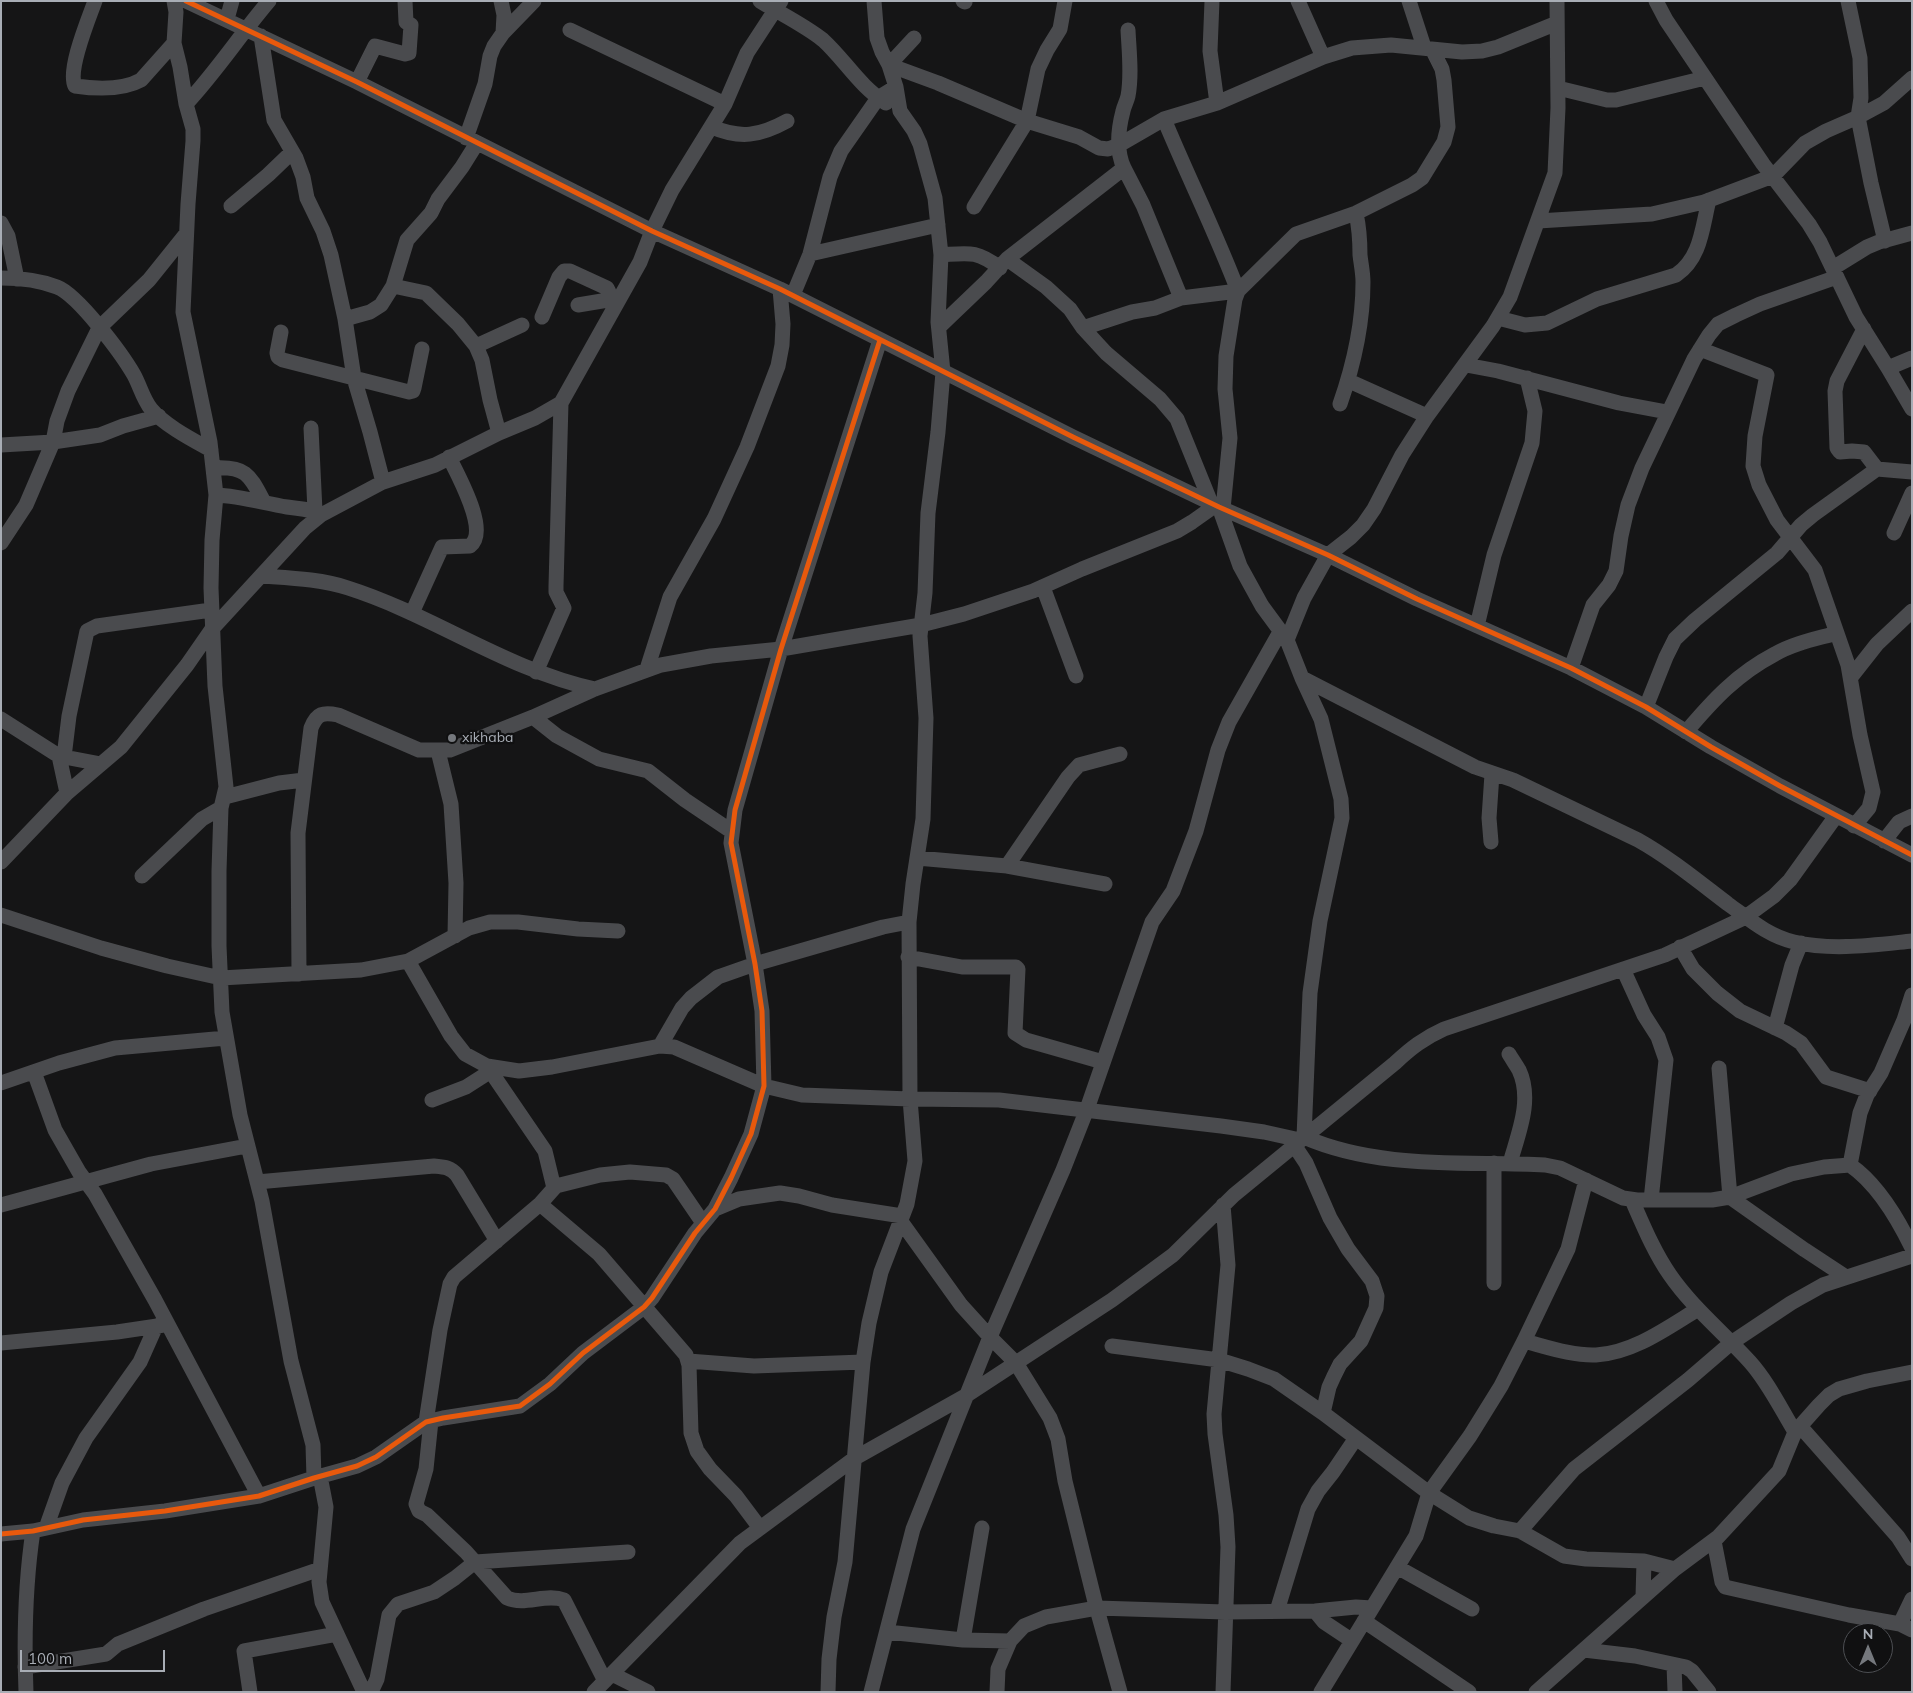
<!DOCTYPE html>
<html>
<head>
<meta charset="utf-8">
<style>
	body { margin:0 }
	#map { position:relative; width:1913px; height:1693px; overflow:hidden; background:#151516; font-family:Mulish,sans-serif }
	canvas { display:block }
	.frame { position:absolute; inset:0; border:2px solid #a8adb5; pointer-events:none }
	.north { position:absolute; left:1843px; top:1623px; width:50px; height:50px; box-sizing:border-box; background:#101011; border:1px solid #4d4f53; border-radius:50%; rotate:0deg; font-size:14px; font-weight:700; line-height:20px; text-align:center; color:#a8adb5 }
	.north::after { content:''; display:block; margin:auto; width:18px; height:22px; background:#75787d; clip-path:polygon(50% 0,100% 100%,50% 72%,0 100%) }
	.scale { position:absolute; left:20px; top:1650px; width:145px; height:22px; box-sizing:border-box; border:2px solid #a8adb5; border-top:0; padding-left:6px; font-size:15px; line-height:18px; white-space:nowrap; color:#a8adb5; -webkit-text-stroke:4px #101011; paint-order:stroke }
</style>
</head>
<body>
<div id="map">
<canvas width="1913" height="1693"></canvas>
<div class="frame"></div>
<div class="north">N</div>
<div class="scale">100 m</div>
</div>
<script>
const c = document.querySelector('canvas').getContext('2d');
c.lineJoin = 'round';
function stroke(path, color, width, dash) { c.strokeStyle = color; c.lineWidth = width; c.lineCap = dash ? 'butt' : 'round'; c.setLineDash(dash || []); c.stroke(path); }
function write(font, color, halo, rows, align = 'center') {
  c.font = font + ' Mulish,sans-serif'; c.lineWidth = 4.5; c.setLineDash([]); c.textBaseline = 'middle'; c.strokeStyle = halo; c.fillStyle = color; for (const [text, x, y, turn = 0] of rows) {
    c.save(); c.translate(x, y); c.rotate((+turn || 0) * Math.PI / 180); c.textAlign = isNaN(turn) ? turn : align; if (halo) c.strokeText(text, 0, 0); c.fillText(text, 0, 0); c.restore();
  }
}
const minor = new Path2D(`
	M95,1C89,18 67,70 75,86C96,89 123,90 141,80L174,43
	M174,1L176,12L174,43L180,67L186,104L193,129V141L188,204L183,312L210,442L216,495L212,540L211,588L215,686L226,787L221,808L219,871V946L222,1012L240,1115L262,1201L291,1361L313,1445L314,1478
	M186,1L357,82L652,231L780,289L1073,437L1219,507L1328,555L1417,599L1571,668L1646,707L1711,747L1780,786L1912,855
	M501,1L504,15L503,33
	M760,1C781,14 804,25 823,40C845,60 860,87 886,103
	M963,1L965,2
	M1212,1L1210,51L1217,103
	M1298,1L1323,57
	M1409,1L1424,47
	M1656,1L1666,20L1763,164L1809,224L1820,242L1856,317L1888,368L1912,409
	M1848,1L1860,58L1861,98L1858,117L1871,183L1885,241
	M227,19L232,1
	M570,30L725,104
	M261,36L274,120L296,158L303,177L307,198L323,231L331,255L345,319L354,378L370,432L383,482
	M914,38L889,65L938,83L1027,121L1079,137L1099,148L1108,149L1119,145L1164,119L1217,103L1323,57L1352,48L1391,45L1462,52L1482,51L1498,47L1557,23
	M357,82L375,46L405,54L409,53L411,25L406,22L405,1
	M1558,88L1607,100H1616L1705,78
	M186,104C216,72 240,35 269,1
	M1164,119C1188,177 1216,233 1238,291
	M712,127C740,139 760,136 787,121
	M466,138L485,84L490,56L494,46L503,33L534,1
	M1124,168L1143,205L1181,298
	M231,206L268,175L292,152
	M974,207L1027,121L1038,69L1047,50L1060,29L1065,1
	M1538,221L1652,214L1704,202L1773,176L1805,143L1826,131L1858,117L1884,103L1912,78
	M1,223L8,236L17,279
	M810,254L938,225
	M941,255C969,253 976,250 1000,268
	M1007,259L1046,287L1070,309L1083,328L1106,353L1160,399L1177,419L1211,503
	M1833,268L1867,247L1879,242L1912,233
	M1,278C20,278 39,280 57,287C78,295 122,354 134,375C140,386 143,399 151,409C164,425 193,440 211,450
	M393,286L426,293L458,324L476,346L482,360L490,400L499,433
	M793,295L810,254L830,177L841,151L878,98L896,87
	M578,305L608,300L615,305
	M542,317L559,277L564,271H570L607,288L609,292L608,300
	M1498,318L1525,325L1547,323L1597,299L1676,275C1701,258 1702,228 1709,200
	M345,319L370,312L381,305L393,286L407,240L431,213L438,199L462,167L477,143
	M939,327L986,282L1007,259L1124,168C1116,151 1118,130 1123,111C1124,106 1127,101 1128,96C1132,75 1129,51 1128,30
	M1083,328L1132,312L1155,308L1181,298L1238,291
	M1864,329L1837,381L1835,391L1837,448L1840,452L1852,451L1864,452L1877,469
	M281,332L277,353L278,357L283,360L409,392L413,391L414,388L422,349
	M476,346L522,325
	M1700,349L1767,375L1755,436L1753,466L1759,485L1777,520L1815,570L1848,665L1860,735L1873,792L1869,808L1854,826
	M1466,365L1498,371L1619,403L1667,412
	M1888,368L1912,358
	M1349,381L1427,416
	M1340,404C1354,364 1363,325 1363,282C1363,273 1361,264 1360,255C1360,240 1359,227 1356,213
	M311,428L315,511
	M1,445L53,442L100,435L123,426L159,416
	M214,468C247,466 250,476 264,502
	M216,495C240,496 263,503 287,507C298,509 311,508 321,515
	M1219,507L1240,566L1262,606L1287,640L1302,678L1321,719L1341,799L1342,818L1320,921L1310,993L1304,1137C1380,1170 1464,1161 1545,1165L1560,1168L1623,1198L1637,1200H1712L1730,1197L1791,1174L1824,1167L1850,1165C1876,1183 1898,1219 1912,1248
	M1223,509L1230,438L1225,389L1226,356L1235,299L1238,291L1296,234L1356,213L1412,185L1422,178L1444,142L1448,127L1444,80L1442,69L1432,49
	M1894,533L1912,493
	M1,543L26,505L53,442L57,421L68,391L99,328L149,280L186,234
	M262,576C290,578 321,579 348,588C433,615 507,670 595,689
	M1043,587L1076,676
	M412,613L442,547L470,546C490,531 457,474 449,457
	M1477,626L1494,555L1532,443L1535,411L1527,378
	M1287,640L1304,598L1328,555L1351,537L1363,525L1374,509L1402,455L1427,416L1493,326L1510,297L1555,173L1558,108L1557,1
	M1571,668L1593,605L1609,585L1616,571L1621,536L1628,505L1642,468L1694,359L1709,335L1718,324L1736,315L1760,304L1837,277
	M647,669L670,597L714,519L747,447L778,366L782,345L783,324L780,289
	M536,672L564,608L556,592V586L561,403
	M1851,677L1877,644L1912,611
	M1302,678L1475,767L1513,780L1638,840C1670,858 1699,882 1728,904C1749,919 1768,936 1794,942C1832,951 1873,945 1912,941
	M1646,707L1666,657L1675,639L1695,620L1777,553L1801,525L1813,515L1877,469L1912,472
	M533,717L557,736L599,759L648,771L685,800L731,831
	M1,719L59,756L101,764
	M1686,732C1713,700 1737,674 1775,654C1794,643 1816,639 1837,633
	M438,751L451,804L456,883L455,936
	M64,757L69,716L87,631L97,626L211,610
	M67,793L121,747L187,665L212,629L305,528L321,515L383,482L435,465L499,433L535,418L561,403L640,262L652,231L672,190L725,104L747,53L781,1
	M225,797L279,783L304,780
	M1884,841L1899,822L1912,816
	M1491,842L1489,818L1492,774
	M917,858L1007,866L1105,884
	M1,862L67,793L59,756
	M1007,866L1068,777L1079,765L1120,754
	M142,876L202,819L221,808
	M1,915L101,948L167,966L221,978L361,970L408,961L469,928L490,922H518L578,929L618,931
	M1680,947L1693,969L1717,993L1740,1011L1786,1033L1801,1043L1826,1077L1870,1091
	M908,957L962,967H1016L1018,969L1015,1033L1026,1040L1103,1062
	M408,961L451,1036L465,1054L487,1066L519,1071L552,1067L660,1046L674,1047L764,1086L802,1095L910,1099L999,1100L1221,1126L1264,1132L1300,1140
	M1623,969L1644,1015L1658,1037L1666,1060L1651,1200
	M299,974L298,833L311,728C317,713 323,712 338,715L419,750H450L533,717L595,689L661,665L711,656L781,649L921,625L964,614L1033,591L1082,569L1177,531L1192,522L1216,505
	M1775,1028L1792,965L1801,943
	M660,1046L682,1008L691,998L718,977L755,964L883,927L909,922
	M1509,1054C1512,1059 1516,1065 1519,1070C1533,1100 1518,1134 1510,1163
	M487,1066L545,1151L554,1188
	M1719,1068L1730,1197L1805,1250L1846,1277
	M34,1072L55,1130L79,1172L95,1194L155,1300L259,1496
	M1,1083L59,1063L115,1048L226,1038
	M432,1100L466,1087L491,1071
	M1294,1145L1306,1163L1330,1218L1348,1249L1372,1281L1377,1296L1376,1308L1361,1341L1340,1364L1334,1376L1329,1387L1323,1413
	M1494,1163V1283
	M1850,1165L1860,1113L1867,1095L1881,1073L1904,1020L1912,995
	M257,1182L434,1166C444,1167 450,1167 457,1175L497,1241
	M1632,1200C1643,1225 1654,1252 1670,1275C1692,1307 1723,1332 1750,1362C1768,1382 1781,1409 1795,1432
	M540,1204L599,1254L686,1355L689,1365L691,1433L697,1451L710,1469L736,1496L760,1528
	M1,1205L151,1164L247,1146
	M1223,1205L1228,1265L1214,1414L1215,1434L1226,1515L1228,1547L1223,1692
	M715,1209L739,1199L780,1193L799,1196L832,1205L902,1216
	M900,1220L961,1305L990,1337L1016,1363L1050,1418L1058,1439L1065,1481L1095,1602L1120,1692
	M1524,1341C1547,1347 1573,1356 1596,1355C1633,1353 1667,1328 1698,1309
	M1,1343L117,1332L164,1325
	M1112,1346L1219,1360L1248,1369L1274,1379L1323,1413L1429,1493L1469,1518L1494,1526L1520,1531L1564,1556L1586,1559L1644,1561L1675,1569
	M688,1361L754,1366L863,1362
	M431,1421L426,1469L416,1504L419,1511L427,1515L466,1552L507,1598C525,1606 546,1593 564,1600L605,1681
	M426,1422L440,1330L450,1284L454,1277L540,1204L556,1186L600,1175L630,1172L666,1175L673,1179L703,1223
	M1800,1426L1898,1537L1912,1559
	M320,1476L326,1507L319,1582L322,1602L364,1692
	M46,1528L62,1483L86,1438L140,1362L156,1326
	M1520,1531L1574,1469L1688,1380L1731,1343L1791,1303L1823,1285L1912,1256
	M1,1534L33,1531L83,1520L165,1511L259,1496L314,1478L357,1466L376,1457L426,1422L443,1418L520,1406L550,1384L583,1353L644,1307L652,1298L695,1233L715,1209L731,1178L751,1134L764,1086L762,1011L755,964L731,843L735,810L781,649L880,340
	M1714,1541L1722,1582L1725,1587L1849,1615L1900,1624L1912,1630
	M1397,1567L1472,1609
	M1643,1597L1644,1561
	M1277,1611L1308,1509L1318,1491L1333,1472L1356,1438
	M1315,1611L1324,1622L1351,1640
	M1364,1621L1469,1692
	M1900,1624L1912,1599
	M887,1632L963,1640L1010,1641
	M963,1640L982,1528
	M1584,1650L1635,1656L1686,1667L1692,1671L1709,1692
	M1674,1665L1675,1692
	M25,1667L106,1654L118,1644L204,1609L320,1569
	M612,1674L648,1692
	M26,1692C24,1639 25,1584 33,1531
	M250,1692L244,1651L337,1634
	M371,1692L377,1679L389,1615L398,1604L434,1592L455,1578L475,1562L628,1552
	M594,1692L740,1543L855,1458L967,1395L1112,1300L1173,1255L1234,1195L1395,1063C1411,1048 1424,1038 1444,1029L1665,955L1744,918L1774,896L1790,880L1836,816
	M828,1692L829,1659L834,1617L845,1562L863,1362L869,1323L881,1272L907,1204L915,1161L910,1099L909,922L913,884L923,819L926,718L920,636L925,593L928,513L938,432L943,372L938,322L941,255L935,198L920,144L914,131L900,111L896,87L889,65L882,52L877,38L874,1
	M871,1692L913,1529L990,1337L1063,1170L1087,1109L1152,922L1173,891L1196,831L1218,750L1229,722L1280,632
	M997,1692L998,1669L1010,1641L1024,1626L1046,1617L1097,1608L1225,1612L1315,1611L1356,1607L1372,1608
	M1321,1692L1416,1536L1429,1493L1470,1436L1501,1386L1524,1341L1568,1249L1586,1180
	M1536,1692L1675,1569L1718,1537L1779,1471L1795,1432L1819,1405L1829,1395L1839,1389L1867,1381L1912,1372`);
const cycleway = new Path2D(`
	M186,1L357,82L652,231L780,289L1073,437L1219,507L1328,555L1417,599L1571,668L1646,707L1711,747L1780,786L1912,855
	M1,1534L33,1531L83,1520L165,1511L259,1496L314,1478L357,1466L376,1457L426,1422L443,1418L520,1406L550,1384L583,1353L644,1307L652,1298L695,1233L715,1209L731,1178L751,1134L764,1086L762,1011L755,964L731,843L735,810L781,649L880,340`);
const markers = [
	[452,738,5,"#75787d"]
];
const poiNames = [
	["xikhaba",462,738]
];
stroke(minor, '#4a4b4e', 15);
stroke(cycleway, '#e8590c', 5);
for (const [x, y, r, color] of markers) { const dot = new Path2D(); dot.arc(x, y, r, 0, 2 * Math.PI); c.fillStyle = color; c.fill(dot); stroke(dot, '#101011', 2); }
write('14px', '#a8adb5', '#101011', poiNames, 'left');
</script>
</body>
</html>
